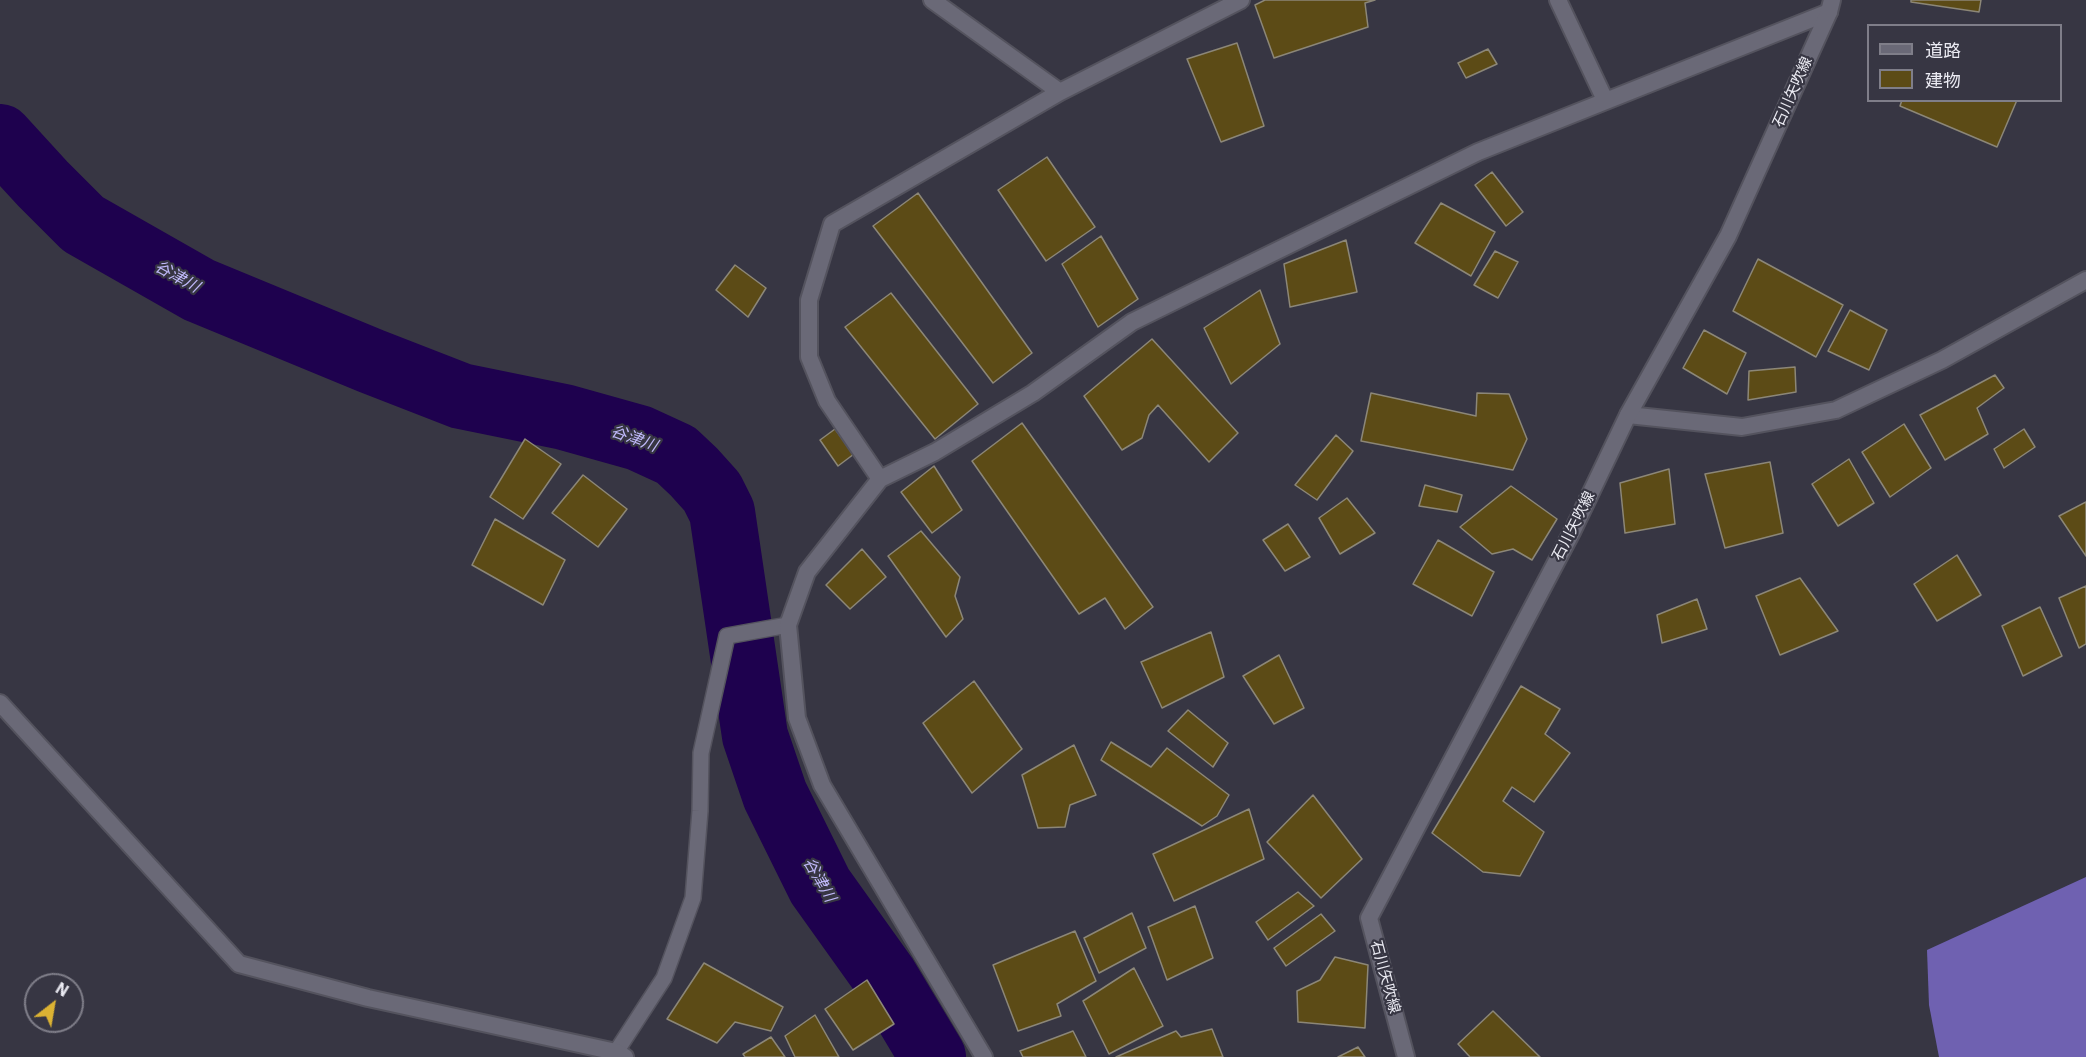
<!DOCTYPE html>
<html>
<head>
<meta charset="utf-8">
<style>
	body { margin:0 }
	#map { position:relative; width:2086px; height:1057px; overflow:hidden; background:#373643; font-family:"IBM Plex Sans","Noto Sans JP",sans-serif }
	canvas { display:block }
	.legend { position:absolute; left:1867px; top:24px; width:195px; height:78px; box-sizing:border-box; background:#373643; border:2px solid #7f7e89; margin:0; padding:8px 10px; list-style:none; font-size:18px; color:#ebebf3 }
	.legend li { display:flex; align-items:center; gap:12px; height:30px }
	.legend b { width:30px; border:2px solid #7f7e89 }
	.north { position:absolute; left:24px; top:973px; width:60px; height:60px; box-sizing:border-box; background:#373643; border:2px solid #7f7e89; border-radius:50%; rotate:31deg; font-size:16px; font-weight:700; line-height:24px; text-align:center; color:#ebebf3 }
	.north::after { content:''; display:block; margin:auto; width:21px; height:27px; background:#dbb233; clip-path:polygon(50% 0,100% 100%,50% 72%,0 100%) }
</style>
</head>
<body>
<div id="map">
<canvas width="2086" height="1057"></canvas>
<ul class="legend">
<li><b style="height:8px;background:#6a6977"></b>道路</li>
<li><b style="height:16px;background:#5c4b16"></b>建物</li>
</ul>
<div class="north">N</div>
</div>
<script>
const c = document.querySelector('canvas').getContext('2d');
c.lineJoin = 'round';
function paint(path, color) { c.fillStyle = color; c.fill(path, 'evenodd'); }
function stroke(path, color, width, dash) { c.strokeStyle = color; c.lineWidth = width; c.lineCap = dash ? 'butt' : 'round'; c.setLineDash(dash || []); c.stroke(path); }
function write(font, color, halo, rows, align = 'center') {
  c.font = font + ' "IBM Plex Sans","Noto Sans JP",sans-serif'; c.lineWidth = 4.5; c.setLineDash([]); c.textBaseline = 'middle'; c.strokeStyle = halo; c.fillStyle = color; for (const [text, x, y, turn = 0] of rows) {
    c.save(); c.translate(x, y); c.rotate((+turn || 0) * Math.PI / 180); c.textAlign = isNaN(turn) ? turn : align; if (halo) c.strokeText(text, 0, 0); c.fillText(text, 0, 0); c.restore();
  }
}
const forest = new Path2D(`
	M2086,877V1057H1939L1929,1005L1927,950Z`);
const river = new Path2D(`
	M0,137L43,184L83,224L199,290L371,361L461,396L564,417L639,438L676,455L694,472L712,492L722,512L755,736L775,795L820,886L885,977L933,1057`);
const building = new Path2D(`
	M1265,0H1375L1365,3L1368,27L1274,58L1255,5Z
	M1911,0H1981L1979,12L1911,2Z
	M1237,43L1264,126L1221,142L1187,59Z
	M1488,49L1497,64L1466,78L1458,63Z
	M1902,100H2017L1997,147L1900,106Z
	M1047,157L1095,227L1046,261L998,190Z
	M1492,172L1523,212L1506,226L1475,185Z
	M918,193L1032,353L993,383L873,226Z
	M1441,203L1495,232L1471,276L1415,243Z
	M1101,236L1138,299L1098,327L1062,264Z
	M1346,240L1357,292L1290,307L1284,264Z
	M1495,251L1518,262L1498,298L1474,285Z
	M1758,259L1843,305L1816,357L1733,311Z
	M735,265L766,288L748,317L716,290Z
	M1260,290L1280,344L1231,384L1204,328Z
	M891,293L978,404L935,439L845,327Z
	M1850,310L1887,330L1869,370L1828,351Z
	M1704,330L1746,353L1727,394L1683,368Z
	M1152,339L1238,433L1209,462L1158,405L1149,415L1142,438L1122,450L1084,396Z
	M1795,367L1796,392L1748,400L1749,371Z
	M1995,375L2004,388L1977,408L1988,434L1945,460L1920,415Z
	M1371,393L1476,416L1477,393L1509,394L1527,439L1513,470L1361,441Z
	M1022,423L1153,607L1125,629L1105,598L1079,614L972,461Z
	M1904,424L1931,468L1890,497L1862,452Z
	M835,429L854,454L838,466L820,440Z
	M2024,429L2035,447L2004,468L1994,449Z
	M1336,435L1353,451L1317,500L1295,485Z
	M525,439L561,464L523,519L490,497Z
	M1849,459L1874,503L1838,526L1812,484Z
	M1770,462L1783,533L1725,548L1705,474Z
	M934,466L962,510L932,533L901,492Z
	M1669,469L1675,524L1625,533L1620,483Z
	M583,475L627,509L598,547L552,513Z
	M1425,485L1462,495L1457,512L1419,506Z
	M1511,486L1557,519L1532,560L1513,549L1492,554L1460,527Z
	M1347,498L1375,533L1340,554L1319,518Z
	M2086,502V556L2059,516Z
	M495,519L565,560L543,605L472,565Z
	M1288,524L1310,557L1285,571L1263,540Z
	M921,531L960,577L955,596L963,619L946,637L888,556Z
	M1438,540L1494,572L1472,616L1413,584Z
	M862,549L886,577L850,609L826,585Z
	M1957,555L1981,595L1937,621L1914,584Z
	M1800,578L1838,631L1780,655L1756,596Z
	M2086,586V644L2079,648L2059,598Z
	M1697,599L1707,629L1662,643L1657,615Z
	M2040,607L2062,656L2023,676L2002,626Z
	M1211,632L1224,677L1162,708L1141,662Z
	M1279,655L1304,708L1274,724L1243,676Z
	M974,681L1022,749L972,793L923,723Z
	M1521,686L1560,709L1545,734L1570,753L1534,802L1512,787L1503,801L1544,832L1520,876L1483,872L1432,833Z
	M1188,710L1228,743L1213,767L1168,731Z
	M1111,742L1151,767L1167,748L1229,795L1217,816L1202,826L1101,760Z
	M1074,745L1096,795L1070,805L1065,827L1038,828L1022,775Z
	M1313,795L1362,859L1321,898L1267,842Z
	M1249,809L1264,859L1174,901L1153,854Z
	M1298,892L1314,906L1268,940L1256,922Z
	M1195,906L1213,958L1167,980L1148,927Z
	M1132,913L1146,948L1099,973L1084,938Z
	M1321,914L1335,931L1286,966L1274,948Z
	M1075,931L1096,981L1057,1004L1061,1016L1018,1031L993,965Z
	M1335,957L1368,965L1365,1028L1298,1022L1297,991L1320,980Z
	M704,963L783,1007L771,1031L735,1022L717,1043L667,1019Z
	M1134,968L1163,1026L1109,1054L1083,1001Z
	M867,980L894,1024L853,1050L825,1009Z
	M1493,1011L1540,1057H1470L1458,1044Z
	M815,1015L839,1057H795L785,1036Z
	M1212,1029L1223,1057H1116L1176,1031L1181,1037Z
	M1073,1031L1086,1057H1023L1020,1051Z
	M771,1037L785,1057H745L743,1054Z
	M1358,1047L1365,1057H1338Z`);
const service = new Path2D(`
	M616,1052L664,978L693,898L700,811L701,753L727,636L788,625`);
const minor = new Path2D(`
	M932,0L1060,92
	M1558,0L1605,100
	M880,479L827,401L809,357V300L832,224L1060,92L1241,0
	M984,1057L822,785L797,718L788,625L807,572L880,479L935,452L1033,393L1132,322L1478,152L1829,12`);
const tertiary = new Path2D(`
	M1628,415L1742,427L1836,410L1942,360L2086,280
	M0,703L239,964L368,998L616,1052L625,1057`);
const secondary = new Path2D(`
	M1406,1057L1369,918L1573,530L1628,415L1728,236L1829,12L1832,0`);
const streetNames = [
	["石川矢吹線",1793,92,-66],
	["石川矢吹線",1574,526,-63],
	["石川矢吹線",1385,977,75]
];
const waterNames = [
	["谷津川",177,277,29],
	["谷津川",634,439,20],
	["谷津川",819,880,60]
];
paint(forest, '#6f61b1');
stroke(river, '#1e014e', 66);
paint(building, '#5c4b16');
stroke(building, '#8c8778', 1.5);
stroke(service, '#54535e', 18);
stroke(minor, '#54535e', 20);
stroke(tertiary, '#54535e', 20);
stroke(secondary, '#54535e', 20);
stroke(service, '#6a6977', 15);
stroke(minor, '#6a6977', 16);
stroke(tertiary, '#6a6977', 16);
stroke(secondary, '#6a6977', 16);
write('15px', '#ebebf3', '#373643', streetNames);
write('italic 16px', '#bfb8f9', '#373643', waterNames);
</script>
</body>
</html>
